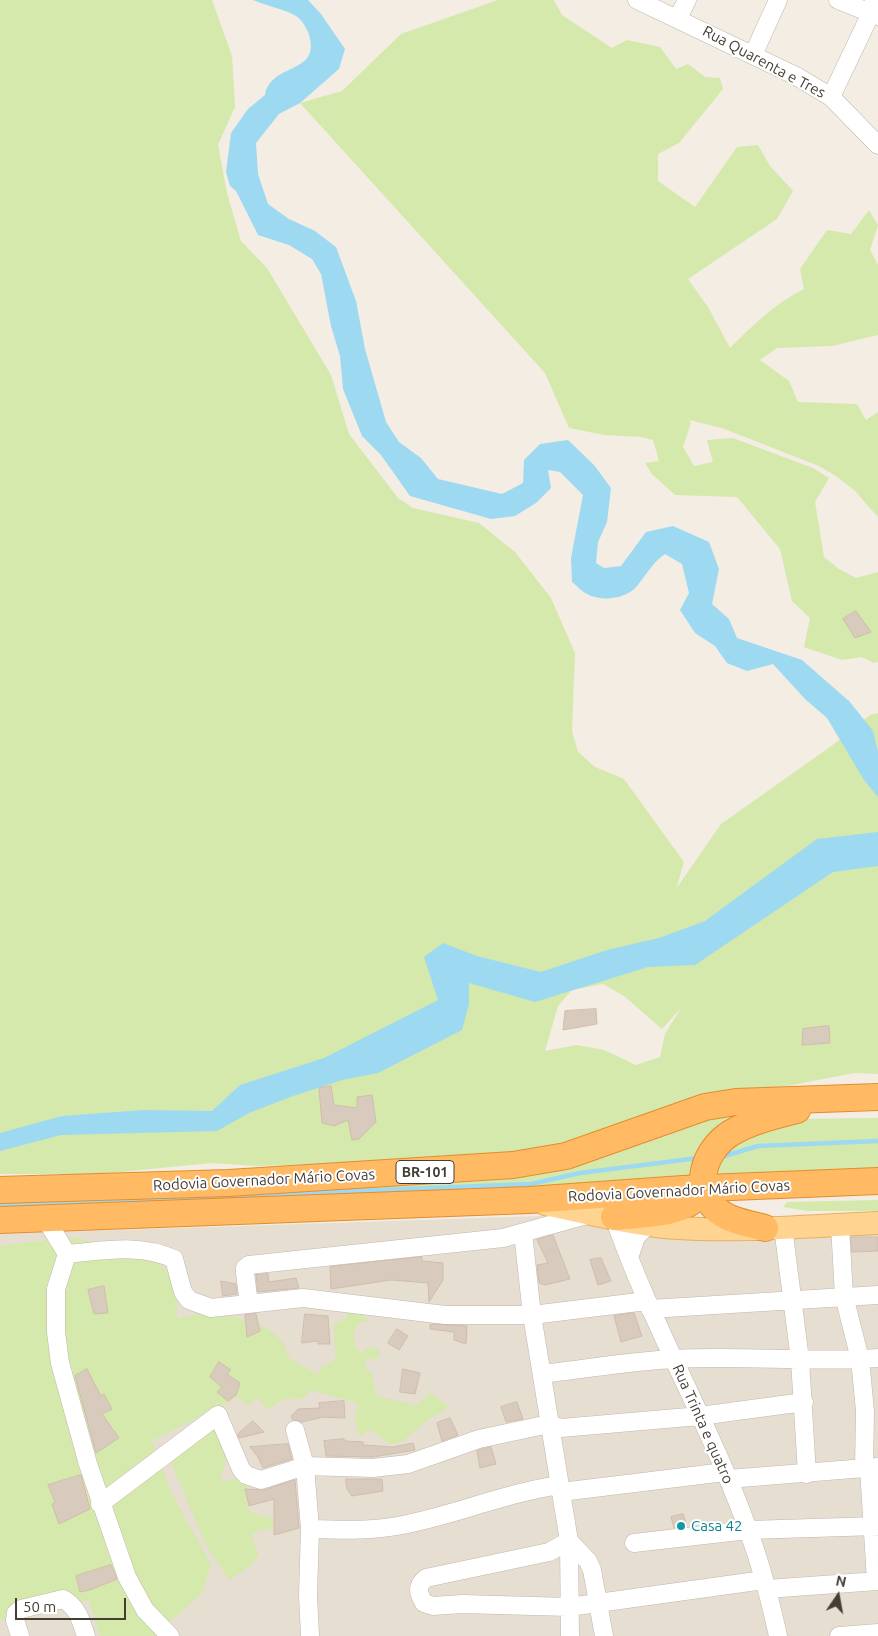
<!DOCTYPE html>
<html>
<head>
<meta charset="utf-8">
<style>
	body { margin:0 }
	#map { position:relative; width:878px; height:1636px; overflow:hidden; background:#f3ede4; font-family:Ubuntu,sans-serif }
	canvas { display:block }
	.north { position:absolute; left:813px; top:1571px; width:50px; height:50px; -webkit-text-stroke:4px #fff; paint-order:stroke; rotate:12deg; font-size:14px; font-weight:700; line-height:20px; text-align:center; color:#453c34 }
	.north::after { content:''; display:block; margin:auto; width:18px; height:22px; background:#453c34; clip-path:polygon(50% 0,100% 100%,50% 72%,0 100%) }
	.scale { position:absolute; left:15px; top:1598px; width:111px; height:22px; box-sizing:border-box; border:2px solid #453c34; border-top:0; padding-left:6px; font-size:15px; line-height:18px; white-space:nowrap; color:#453c34; -webkit-text-stroke:4px #fff; paint-order:stroke }
</style>
</head>
<body>
<div id="map">
<canvas width="878" height="1636"></canvas>
<div class="north">N</div>
<div class="scale">50 m</div>
</div>
<script>
const c = document.querySelector('canvas').getContext('2d');
c.lineJoin = 'round';
function paint(path, color) { c.fillStyle = color; c.fill(path, 'evenodd'); }
function stroke(path, color, width, dash) { c.strokeStyle = color; c.lineWidth = width; c.lineCap = dash ? 'butt' : 'round'; c.setLineDash(dash || []); c.stroke(path); }
function write(font, color, halo, rows, align = 'center') {
  c.font = font + ' Ubuntu,sans-serif'; c.lineWidth = 4; c.setLineDash([]); c.textBaseline = 'middle'; c.strokeStyle = halo; c.fillStyle = color; for (const [text, x, y, turn = 0] of rows) {
    c.save(); c.translate(x, y); c.rotate((+turn || 0) * Math.PI / 180); c.textAlign = isNaN(turn) ? turn : align; if (halo) c.strokeText(text, 0, 0); c.fillText(text, 0, 0); c.restore();
  }
}
const residential = new Path2D(`
	M540,1216L878,1218V1636H0V1234Z`);
const green = new Path2D(`
	M0,0H212L232,56L235,107L218,145L227,193L241,241L267,268L331,375L349,434L398,498L413,508L479,523L515,552L551,598L575,653L572,731L578,752L595,767L624,779L684,862L676,889L721,824L830,747L870,715L878,713V1074L854,1073L782,1087L730,1092L555,1149L470,1159L257,1166L211,1163L100,1174H0ZM603,984L624,996L662,1029L681,1008L665,1034L660,1057L636,1065L604,1050L577,1045L545,1051L558,1006L572,990Z
	M498,0H554L562,15L612,48L627,40L660,47L676,69L688,64L705,77L720,78L723,89L679,143L658,154V181L695,207L737,147L758,145L770,166L793,191L777,219L688,279L708,307L730,348C753,325 774,304 804,289L800,269L827,230L851,234L869,210L878,225L870,250L878,265V335L832,346L777,348L760,360L789,381L798,402L857,404L866,420L878,412V517L855,491L836,476L819,466L722,428L689,420L691,423L683,447L694,466L713,462L707,440L733,438L813,468L829,478L815,502L824,557L839,569L856,578L878,572V662L874,663L862,657L842,660L804,647L810,618L792,601L780,549L737,497L675,495L652,474L645,463L659,461L653,440L641,437L604,435L569,428L545,373L300,103L342,91L401,34Z
	M790,1107L712,1137L695,1152V1182L0,1212V1199L606,1155L738,1109Z
	M878,1118V1173L714,1178L711,1165L735,1141L789,1119Z
	M878,1200V1211H808L783,1207L787,1202Z
	M69,1237C96,1242 153,1250 169,1274C177,1286 177,1306 177,1319L198,1314L236,1317L269,1329L283,1343L290,1359L319,1375L320,1368L335,1360C337,1347 332,1337 334,1324L347,1318L346,1300L362,1311L367,1322L358,1323L353,1336L356,1349L363,1353L368,1347L377,1348L380,1353L375,1360L368,1358L364,1367L371,1372L377,1396C388,1400 402,1400 413,1406L417,1405L430,1393L449,1407L428,1420L400,1443L390,1444L370,1430L359,1436L355,1422L358,1403L311,1390L302,1399H283L268,1410L258,1398L248,1405L238,1397L152,1441L172,1494L211,1564L202,1593L154,1636H100L89,1600L0,1621V1246Z
	M214,1429L228,1454L221,1476L223,1483L233,1478L247,1481V1508L255,1514L274,1518L273,1529H262L251,1535L259,1554L250,1566L229,1580L205,1543L170,1460L188,1445Z`);
const water = new Path2D(`
	M253,0H308L321,14L345,49L339,69L300,103L279,114L256,143L258,174L268,204L289,219L315,231L336,247L356,301L365,349L386,422L399,442L421,458L438,479L502,494L523,483L524,460L540,444L568,440L594,465L611,488L607,522L598,542L596,563L604,568L621,566L646,532L673,526L709,542L719,569L712,604L729,619L737,638L802,660L850,702L873,731L878,752V797L864,780L827,718L805,699L773,664L747,671L727,663L715,646L695,633L680,610L689,593L682,564L665,554C652,563 647,574 637,586C626,599 602,602 587,594C581,591 576,585 572,582L571,558L583,495L560,472L548,470L551,488L536,503L515,516L491,519L410,496L381,455L362,436L343,389L340,356L331,326L321,274L312,259L289,245L258,235L236,191L230,186L226,172L231,133L248,109L265,95C271,62 321,75 309,35C307,28 302,20 296,16C285,9 266,6 253,0Z
	M878,832V866L833,872L695,965L648,967L535,1002L469,983V1004L462,1030L378,1073L342,1080L293,1096L249,1113L217,1131L61,1135L0,1151V1133L62,1116L144,1110L212,1111L240,1085L324,1058L438,1000L424,957L443,943L477,956L541,972L607,950L659,938L705,921L817,839Z`);
const stream = new Path2D(`
	M721,1157L758,1146L878,1141
	M0,1205L531,1184L580,1173L698,1158`);
const building = new Path2D(`
	M856,611L871,632L855,638L843,619Z
	M596,1009L597,1024L563,1030L565,1011Z
	M829,1026L830,1043L802,1045L803,1029Z
	M331,1086L334,1105L357,1108V1097L372,1095L376,1122L359,1139L352,1140L348,1120L334,1126L322,1123L319,1088Z
	M553,1235L570,1279L545,1285L539,1283L537,1265L548,1263L537,1240Z
	M851,1237H878V1251L852,1252Z
	M422,1257V1261L443,1263V1280L429,1302L428,1283L391,1280L331,1289L330,1267Z
	M601,1258L611,1281L598,1285L590,1260Z
	M268,1274L269,1282L296,1278L299,1288L258,1292L256,1275Z
	M221,1281L236,1284L237,1294L223,1296Z
	M104,1286L108,1313L94,1314L88,1290Z
	M634,1313L642,1336L621,1342L614,1316Z
	M256,1314L260,1331L247,1337L245,1315Z
	M305,1314L328,1316L330,1344H318V1341L302,1343Z
	M434,1324L467,1326L466,1344L454,1340V1332L430,1329V1325Z
	M397,1329L408,1336L399,1350L388,1343Z
	M219,1362L231,1370L227,1374L240,1383L236,1395L228,1401L217,1392L222,1387L210,1377Z
	M87,1369L101,1396L104,1394L112,1409L102,1414L119,1438L96,1453L75,1376Z
	M403,1369L420,1373L415,1394L400,1392Z
	M344,1401L345,1418L323,1417L302,1422L293,1420L291,1416L298,1409L320,1408L319,1403Z
	M517,1402L523,1419L506,1422L501,1407Z
	M450,1418L458,1435L442,1441L437,1423Z
	M253,1421L264,1432L239,1438L238,1434Z
	M344,1439L345,1441L363,1442V1445L393,1447L413,1443L415,1450L373,1457L326,1456L324,1441Z
	M288,1444L292,1459L263,1468L258,1457L250,1447Z
	M491,1447L496,1464L480,1468L477,1451Z
	M81,1475L90,1509L59,1524L52,1504L55,1502L48,1485Z
	M346,1479H382L383,1491L352,1496L347,1489Z
	M295,1480L299,1528L274,1535V1499L249,1506L245,1489L264,1490Z
	M683,1514L687,1526L674,1528L671,1517Z
	M111,1565L117,1579L90,1590L80,1592L76,1576Z`);
const minor = new Path2D(`
	M637,0L796,76L831,97L878,145
	M838,0L878,16
	M678,18L687,0
	M753,55L778,0
	M831,97L871,13L874,0
	M614,1217C652,1328 714,1430 752,1541C763,1572 771,1604 778,1636
	M45,1218L67,1254C103,1251 140,1243 174,1259L183,1292L189,1300L211,1308L303,1298L445,1315H532L647,1301
	M840,1225L844,1296L860,1359L865,1411L864,1468
	M783,1227L800,1360L807,1474
	M523,1233L532,1315L569,1541L588,1561L592,1570L604,1636
	M67,1254L56,1289V1332L60,1363L88,1464L127,1577L145,1610L170,1636
	M629,1258L636,1237L648,1225
	M249,1304L245,1273V1268L249,1265L503,1238L590,1214
	M650,1309L878,1295
	M542,1374C586,1369 631,1361 675,1359C743,1355 810,1363 878,1358
	M295,1430L305,1466L310,1529L308,1595L310,1636
	M869,1468L876,1581
	M728,1479L878,1467
	M561,1492L725,1472
	M100,1504L218,1415L241,1469L246,1475L261,1480L305,1466L373,1468L408,1464L479,1439L549,1424L561,1428L700,1416L804,1402
	M310,1529C339,1530 369,1531 397,1526C453,1516 504,1493 560,1485
	M569,1541L549,1552L426,1578C416,1586 418,1593 424,1603L433,1606L462,1604L569,1607L764,1580
	M569,1541L570,1636
	M634,1543L748,1530L878,1526
	M767,1589L878,1581
	M20,1636L15,1620L16,1613L21,1609L63,1599C78,1607 81,1621 86,1636
	M839,1636L878,1633`);
const major = new Path2D(`
	M545,1204C583,1212 625,1223 664,1227C735,1233 807,1226 878,1223`);
const highway = new Path2D(`
	M0,1190L229,1183L513,1165L566,1156L705,1107L736,1102L878,1097
	M614,1217C644,1214 688,1216 705,1188
	M0,1220L529,1200L683,1189L878,1181
	M765,1228C749,1224 731,1221 718,1211C690,1189 705,1149 731,1133C751,1121 774,1116 797,1110`);
const markers = [
	[681,1526,5,"#0f9aa8"]
];
const shields = [
	[425,1172,58]
];
const shieldNames = [
	["BR-101",425,1172]
];
const streetNames = [
	["Rua Quarenta e Tres",764,62,28],
	["Rodovia Governador Mário Covas",264,1180,-3],
	["Rodovia Governador Mário Covas",679,1191,-3],
	["Rua Trinta e quatro",703,1424,66]
];
const cultureNames = [
	["Casa 42",691,1526]
];
paint(residential, '#e7ded2');
paint(green, '#d4e9ab');
paint(water, '#9ed9f2');
stroke(stream, '#9ed9f2', 4.5);
paint(building, '#d8cabc');
stroke(building, '#d0beac', 1);
stroke(minor, '#c1b6aa', 19);
stroke(major, '#e7af5e', 24);
stroke(highway, '#e28d2f', 28);
stroke(minor, '#fff', 18);
stroke(major, '#ffd491', 22);
stroke(highway, '#ffba63', 26);
for (const [x, y, r, color] of markers) { const dot = new Path2D(); dot.arc(x, y, r, 0, 2 * Math.PI); c.fillStyle = color; c.fill(dot); stroke(dot, '#fff', 2); }
for (const [x, y, w] of shields) { const box = new Path2D(); box.roundRect(x - w / 2, y - 11.5, w, 23, 4); c.fillStyle = '#fff'; c.fill(box); stroke(box, '#453c34', 1); }
write('bold 14px', '#453c34', null, shieldNames);
write('15px', '#453c34', '#fff', streetNames);
write('15px', '#0d838f', '#fff', cultureNames, 'left');
</script>
</body>
</html>
